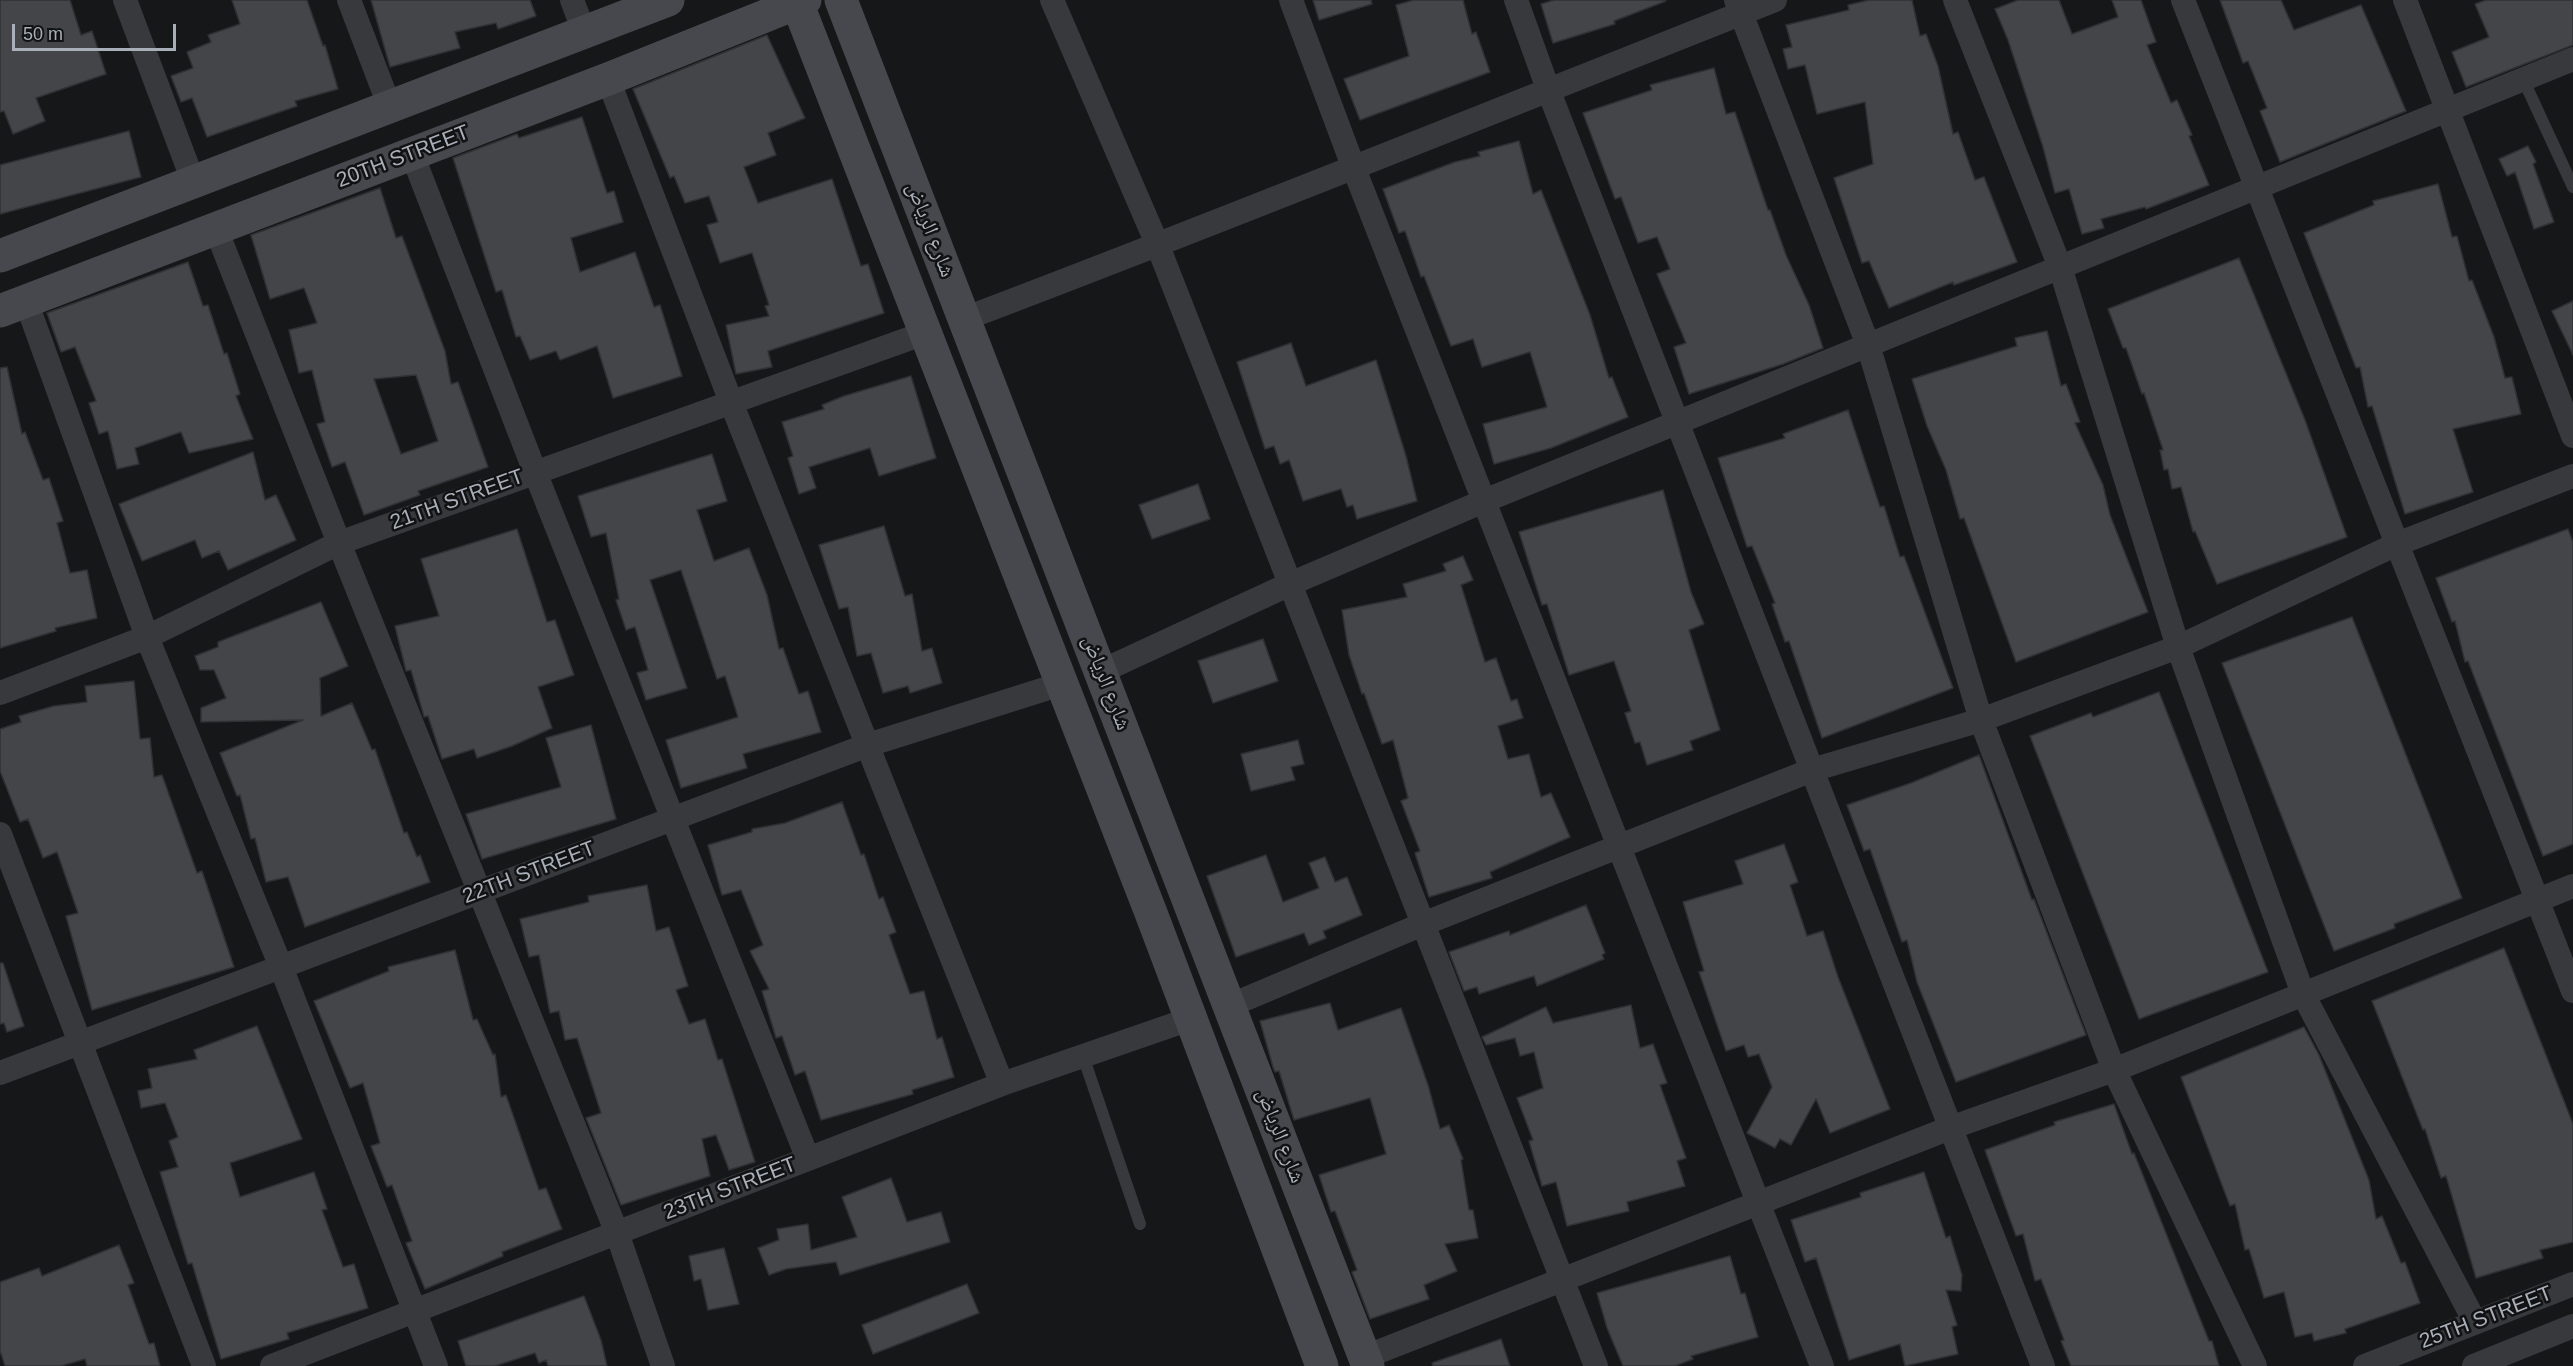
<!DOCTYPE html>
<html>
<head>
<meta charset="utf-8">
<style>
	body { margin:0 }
	#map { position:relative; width:2573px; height:1366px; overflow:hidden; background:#161718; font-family:Arial,sans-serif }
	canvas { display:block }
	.scale { position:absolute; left:12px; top:24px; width:164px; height:27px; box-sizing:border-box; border:3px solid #a9afb8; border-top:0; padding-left:8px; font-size:18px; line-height:21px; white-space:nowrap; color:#a9afb8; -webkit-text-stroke:4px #111213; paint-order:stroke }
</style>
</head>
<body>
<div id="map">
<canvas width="2573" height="1366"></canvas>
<div class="scale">50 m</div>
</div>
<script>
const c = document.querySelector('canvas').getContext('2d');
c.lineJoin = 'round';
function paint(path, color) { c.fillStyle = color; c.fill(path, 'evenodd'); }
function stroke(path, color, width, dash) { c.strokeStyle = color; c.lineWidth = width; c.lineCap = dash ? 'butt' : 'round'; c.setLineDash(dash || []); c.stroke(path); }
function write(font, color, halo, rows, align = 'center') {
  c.font = font + ' Arial,"Noto Naskh Arabic",sans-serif'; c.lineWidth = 5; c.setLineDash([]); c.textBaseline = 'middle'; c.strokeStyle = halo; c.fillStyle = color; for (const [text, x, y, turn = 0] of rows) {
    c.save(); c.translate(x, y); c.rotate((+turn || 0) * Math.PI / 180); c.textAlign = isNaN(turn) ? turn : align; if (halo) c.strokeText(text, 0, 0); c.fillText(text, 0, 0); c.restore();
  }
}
const building = new Path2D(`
	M0,0H70L81,35L92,31L106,74L36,98L45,121L13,134L4,111L0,112Z
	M232,0H307L323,46L325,45L338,89L295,101L297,106L207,137L192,98L181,102L171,76L193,68L187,52L211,42L208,35L240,24Z
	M371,0H530L536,16L498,29L496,23L455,32L460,48L390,67Z
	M1313,0H1371L1372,4L1319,20Z
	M1414,0H1463L1472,34L1476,32L1490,72L1360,120L1344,79L1409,56L1396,5Z
	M1554,0H1665L1666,1L1614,21L1615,24L1553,43L1541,4Z
	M1869,0H1912L1920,36L1926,34L1938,66L1953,134L1958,132L1975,180L1984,177L2017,262L1954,285L1953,282L1889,308L1869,261L1862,263L1834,178L1873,164L1865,102L1817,114L1805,65L1788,69L1783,49L1792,47L1786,25L1849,10L1848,5Z
	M2018,0H2059L2072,34L2118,17L2112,0H2141L2156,42L2147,45L2171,103L2177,100L2192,135L2189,136L2209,185L2146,209L2145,207L2101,219L2104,228L2082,234L2069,189L2055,193L2043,147L2008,40L1995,9Z
	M2220,0H2281L2294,30L2361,5L2406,111L2280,162L2260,111L2267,108L2248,61L2243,63Z
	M2486,0H2573V45L2466,87L2452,52L2489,37L2475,4Z
	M767,35L805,118L768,133L776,155L744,167L758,203L832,179L861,266L868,264L884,313L768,351L772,367L736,374L726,325L769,316L765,306L769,305L752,253L720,263L707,225L718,222L709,196L685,203L674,176L670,178L633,89Z
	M1714,68L1726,114L1735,112L1768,210H1770L1786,255L1809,305L1823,348L1783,364L1689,394L1674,347L1686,343L1657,274L1670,269L1657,237L1638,243L1621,197L1615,199L1583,113L1652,90L1650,85Z
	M582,117L607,193L614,191L623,222L571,238L580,272L635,252L654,307L660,305L682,376L613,398L597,346L560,360L556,351L530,360L520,336L516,337L502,290L496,292L453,158L517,134L519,138Z
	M129,131L141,177L0,214V165Z
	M1519,141L1533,194L1541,190L1590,315L1609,378L1612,377L1628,417L1551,448L1494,464L1483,424L1547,407L1530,352L1482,367L1473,339L1451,346L1424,276L1421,277L1405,231L1399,233L1383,189L1455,162L1480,156L1478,152Z
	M2528,146L2536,162L2533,164L2554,222L2534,229L2515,172L2507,176L2499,159Z
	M2438,184L2452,237L2457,236L2469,281L2472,280L2494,337L2505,378L2512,377L2521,414L2453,429L2473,492L2405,514L2372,406L2368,407L2360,367L2356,368L2304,233L2374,205L2373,201Z
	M380,188L396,238L402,236L445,351L451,384L458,382L488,467L418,491L420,495L364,515L345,462L332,467L317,424L325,422L312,370L299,373L289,330L317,323L304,288L270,299L251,235ZM416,375L438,441L401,454L374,379Z
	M2239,258L2305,420L2347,537L2217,584L2195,531L2193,532L2181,487L2172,489L2168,469L2164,470L2160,450H2163L2144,393L2142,394L2126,348H2123L2108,309Z
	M188,262L203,306L208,305L224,354L227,353L240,394L236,396L253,439L189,453L181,432L135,448L139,464L117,469L108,431L99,434L89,403L96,401L75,347L61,352L47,313Z
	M2573,301V355L2552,311Z
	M2047,331L2061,386L2066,384L2080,422L2075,423L2103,485L2110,515L2148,612L2016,662L1964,518L1960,519L1946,470L1927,426L1912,379L2017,346L2015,338Z
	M1291,343L1306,386L1376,360L1406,456L1417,501L1357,519L1353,505L1347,507L1341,489L1303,501L1289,460L1280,464L1274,446L1265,449L1237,362Z
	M7,367L22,434L25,432L43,480L49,478L63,521L57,523L70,573L87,570L97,618L55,628L56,631L0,648V368Z
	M911,376L936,458L879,476L870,448L809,467L816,488L799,494L788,458L793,456L782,422L824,409L822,405L844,396Z
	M1848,410L1880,507L1884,506L1900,557L1904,556L1953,688L1822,738L1789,641L1785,642L1772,604L1775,603L1752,546L1747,547L1718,458L1785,438L1783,434Z
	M253,452L265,500L276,495L296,540L228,570L219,551L202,558L195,540L142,561L119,504Z
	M712,454L727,501L697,510L714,561L749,548L767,595L779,649L783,648L799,694L808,691L821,732L743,754L747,768L681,788L666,740L738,717L725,676L717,679L681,570L650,580L687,688L646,700L637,673L648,670L635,627L626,630L616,600L619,599L606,533L591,537L578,496Z
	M1198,484L1210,519L1152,539L1139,505Z
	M1663,490L1691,592L1704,624L1689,630L1720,730L1690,741L1693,750L1647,765L1640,742L1635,743L1625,713L1631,711L1614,661L1569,675L1547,604L1542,605L1519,532Z
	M884,526L905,596L912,594L922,651L932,648L942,683L910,693L908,686L883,693L871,653L857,656L848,607L839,609L819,545Z
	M517,529L547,622L555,620L574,675L538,687L552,728L512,746L477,758L474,749L442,759L428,716L424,717L423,713L411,670L406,671L395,626L439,616L421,559Z
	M2568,529L2573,542V844L2543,856L2468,661L2465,662L2455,621L2452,622L2436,578Z
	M1463,556L1473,580L1461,585L1485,662L1496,658L1511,701L1517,699L1523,718L1498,726L1508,759L1529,754L1541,797L1551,793L1570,837L1490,872L1492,878L1429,897L1415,853L1420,851L1401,801L1408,798L1393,740L1382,744L1364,693L1362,694L1349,655L1342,610L1407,597L1403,584L1446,571L1443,564Z
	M321,602L348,666L320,678L321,716L352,703L372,750L375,749L404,833L407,832L417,857L420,855L430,882L305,927L288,877L266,882L255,838L251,839L240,795L237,796L220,753L303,720L201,722V708L226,698L214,670H200L195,656L218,647V642Z
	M2352,617L2462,898L2394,924L2395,928L2334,951L2222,663Z
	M1263,639L1278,681L1213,703L1198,661Z
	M134,681L140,739L150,738L154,777L162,775L197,873L202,871L234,967L92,1010L66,916L78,913L57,852L43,858L28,819L20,822L0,771V729L21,722L19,716L54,706L87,702L85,686Z
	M2159,692L2268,972L2139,1019L2030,736L2091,713L2093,717Z
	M591,725L616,819L482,859L466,814L561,787L546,738Z
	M1298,740L1304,764L1291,767L1295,780L1251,791L1241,754Z
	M1979,755L2032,900L2034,899L2086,1035L1956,1082L1917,982L1907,940L1902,942L1870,849L1864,851L1847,805L1911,783Z
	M842,802L861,855L864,854L879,899L883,897L896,932L889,935L910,994L924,991L937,1039L942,1037L954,1077L912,1090L913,1094L821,1120L805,1071L795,1075L782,1036L776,1038L762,991L769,989L750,951L763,945L741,890L722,895L708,845L752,832V829L785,823Z
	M1784,844L1798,882L1790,885L1807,936L1823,931L1838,977L1890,1109L1830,1133L1816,1099L1791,1145L1780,1139L1775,1148L1747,1133L1772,1087L1759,1054L1748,1057L1744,1045L1726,1051L1699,972L1704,971L1683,902L1743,884L1735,861Z
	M1266,855L1283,902L1319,888L1309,863L1325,857L1335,882L1347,877L1362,915L1323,931L1326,938L1309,945L1304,933L1236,957L1207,876Z
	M647,885L656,931L669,927L688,986L676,990L689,1024L705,1019L718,1060L722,1059L755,1162L729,1170L716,1135L702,1139L710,1176L621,1205L586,1118L601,1113L577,1038L565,1040L559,1011L550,1013L539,955L529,957L520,919L589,902L588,896Z
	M1586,905L1605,953L1602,955L1604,959L1537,986L1534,976L1479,994L1477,987L1464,991L1449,952L1509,931L1510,935Z
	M2504,948L2573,1124V1242L2540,1250L2543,1258L2476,1278L2446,1176L2441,1178L2425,1129L2423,1130L2372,1001Z
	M455,950L473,1020L477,1019L493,1055L495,1054L501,1097L506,1095L539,1190L546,1188L562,1229L502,1252L503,1256L425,1289L406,1243L412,1241L392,1185L387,1187L371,1146L380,1143L363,1083L350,1088L314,1001L389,971L388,967Z
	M0,963H3L24,1026L7,1032L4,1023L0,1024Z
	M1330,1003L1338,1030L1401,1008L1428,1085L1440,1129L1449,1125L1463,1159L1461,1160L1469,1210H1473L1478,1238L1445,1244L1457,1271L1424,1285L1429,1299L1370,1319L1352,1272L1357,1270L1335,1211L1331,1212L1319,1175L1386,1154L1370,1098L1294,1120L1279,1071L1275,1072L1273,1067L1260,1021Z
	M1631,1005L1640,1048L1653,1044L1667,1083L1660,1085L1686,1158L1677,1161L1685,1186L1627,1202L1629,1211L1567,1226L1556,1182L1542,1186L1529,1141L1533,1140L1517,1098L1543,1088L1534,1052L1520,1056L1515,1038L1486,1045L1482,1037L1546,1007L1553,1023Z
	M257,1026L302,1139L230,1163L240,1197L314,1172L327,1209L322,1210L343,1267L354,1264L368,1308L287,1333L289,1339L221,1359L192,1263L188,1264L160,1172L178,1167L169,1141L178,1137L165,1103L141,1108L138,1091L152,1088L148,1069L197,1059L194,1050Z
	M2304,1027L2319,1055L2369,1180L2376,1219L2382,1216L2401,1263L2405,1262L2420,1303L2345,1329L2346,1333L2314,1341L2312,1333L2295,1337L2284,1292L2264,1298L2249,1249L2245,1250L2235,1204L2230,1206L2181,1077Z
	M2114,1104L2132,1154L2134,1153L2209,1341H2212L2219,1366H2071L2061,1341L2064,1340L2041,1279L2035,1281L2023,1234L2016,1236L1985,1150L2055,1125L2054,1122Z
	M1924,1172L1946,1238L1950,1236L1962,1275L1961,1291L1946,1290L1957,1325L1952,1327L1958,1354L1905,1366L1900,1344L1849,1360L1816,1258L1805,1262L1791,1220L1861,1197L1860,1193Z
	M891,1178L907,1222L941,1212L950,1242L840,1275L836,1262L786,1269L769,1275L758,1248L779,1240L777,1229L808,1224L811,1250L857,1237L842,1197Z
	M119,1245L134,1283L128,1285L149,1344L154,1343L160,1366H87L85,1359L61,1366H5L0,1351V1282L39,1268L42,1276Z
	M724,1248L739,1304L708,1310L701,1279L694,1281L689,1256Z
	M1730,1256L1741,1294L1745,1293L1758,1337L1691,1356L1693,1359L1675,1366H1623L1607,1328L1597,1293Z
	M967,1284L979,1313L873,1354L862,1325Z
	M584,1296L601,1340L607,1366H548L546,1360L539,1363L535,1353L495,1366H466L458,1341Z
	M1501,1339L1510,1366H1433L1432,1363Z`);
const lane = new Path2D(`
	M2523,79L2573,187
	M1083,1056L1140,1224`);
const street = new Path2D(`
	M125,0L193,181
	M349,0L389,105
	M572,0L584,32
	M1052,0L1158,246L1596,1366
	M1291,0L1353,166L1822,1366
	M1516,0L1548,89L2043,1366
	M1736,0L1868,345L1981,720L2114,1070L2255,1366
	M1955,0L2060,267L2178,647L2303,994L2475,1322
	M2183,0L2573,991
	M2405,0L2573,436
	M608,79L731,402L1002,1084
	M412,154L535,472L808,1159
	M216,229L339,543L617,1233L663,1366
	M26,301L147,637L281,967L436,1366
	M964,319C1236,216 1505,107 1775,0
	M1102,671L1290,584L1484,501L2573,59
	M0,693L147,637L339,543L925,333
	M0,834L204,1366
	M1229,1006L1423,924L1812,770L1981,720L2178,647L2397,544L2573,476
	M0,1073L868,745L1061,684
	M1365,1357L1950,1128L2114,1070L2573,886
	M272,1366L1002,1084L1190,1019
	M2365,1366L2573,1284
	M2474,1366L2573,1326`);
const secondary = new Path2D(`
	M796,0L1151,913L1322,1366
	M841,0L1368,1366
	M0,256L668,0
	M0,311L608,79L805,0`);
const streetNames = [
	["20TH STREET",403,157,-21],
	["شارع الرياض",930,230,69],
	["21TH STREET",457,500,-20],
	["شارع الرياض",1106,683,69],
	["22TH STREET",529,873,-21],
	["شارع الرياض",1280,1136,69],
	["23TH STREET",730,1189,-21],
	["25TH STREET",2486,1318,-21]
];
paint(building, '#434548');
stroke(building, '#303134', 1.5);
stroke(lane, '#38393d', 12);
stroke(street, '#38393d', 24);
stroke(secondary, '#46484d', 33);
write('21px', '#a9afb8', '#111213', streetNames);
</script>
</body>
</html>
